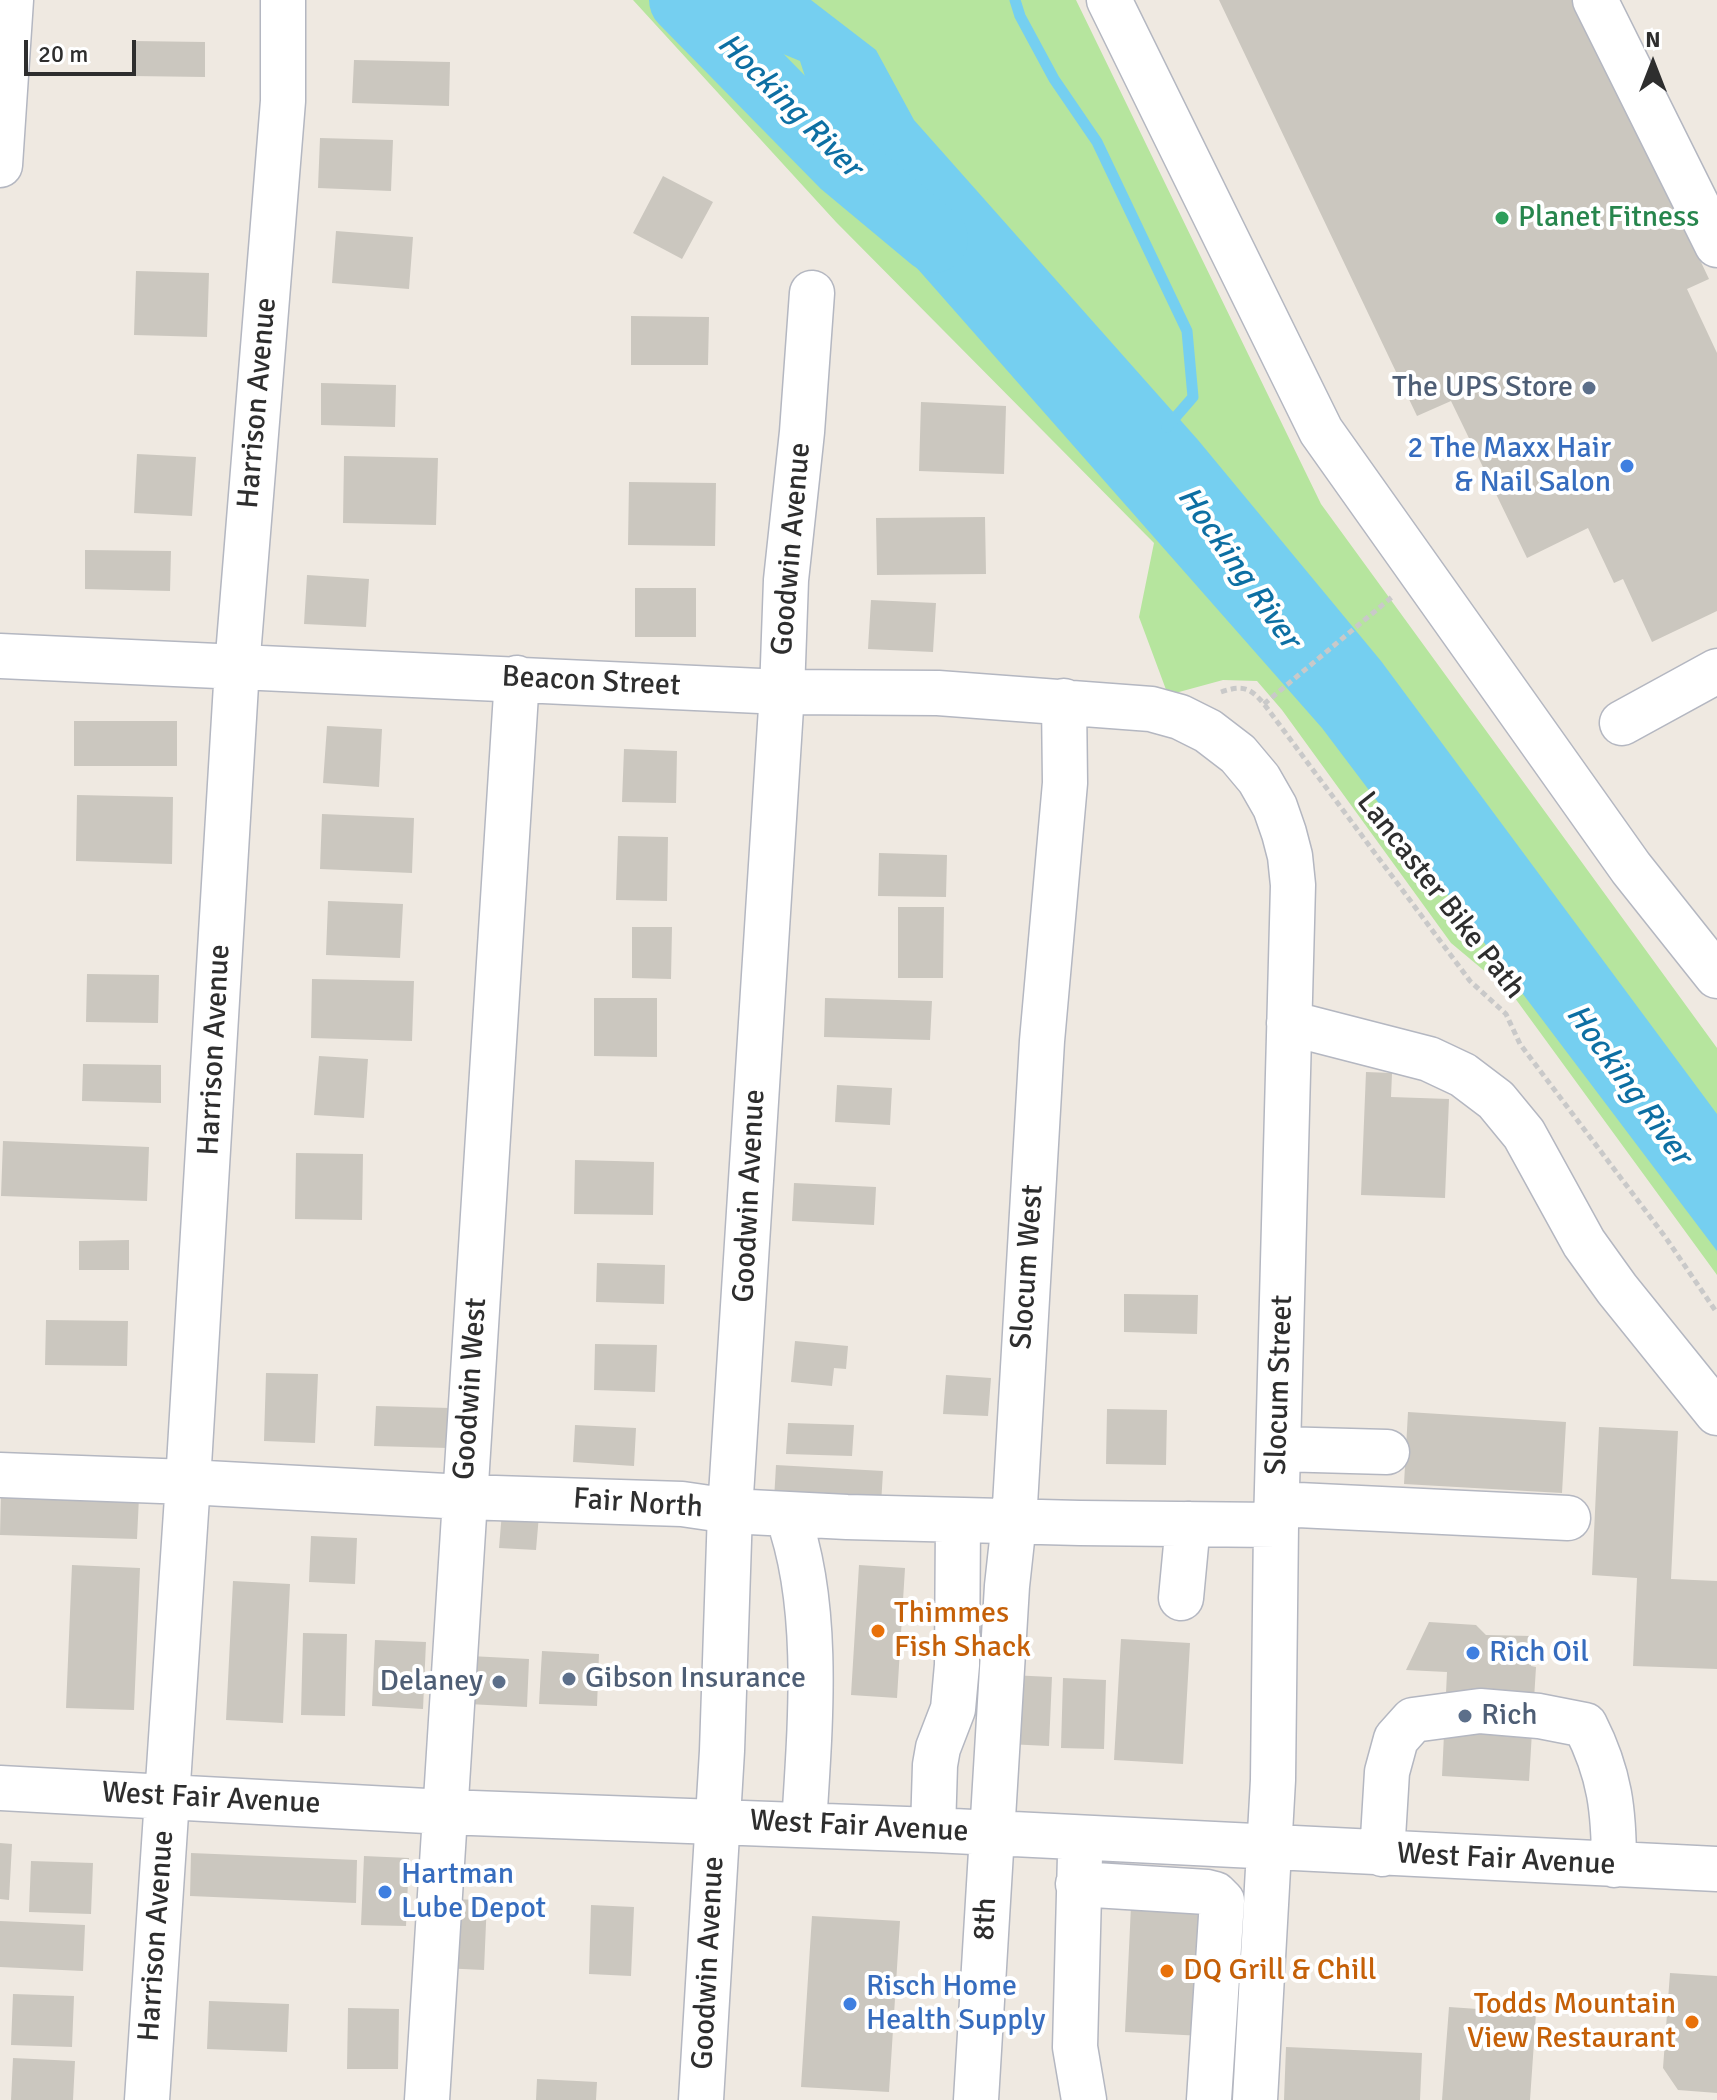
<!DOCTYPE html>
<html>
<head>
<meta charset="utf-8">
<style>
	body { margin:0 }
	#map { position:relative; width:1717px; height:2100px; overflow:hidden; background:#efe9e1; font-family:Signika,sans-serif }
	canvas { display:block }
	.north { position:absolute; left:1613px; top:24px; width:80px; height:80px; -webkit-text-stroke:6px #fff; paint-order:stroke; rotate:0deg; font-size:22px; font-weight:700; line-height:32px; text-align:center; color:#2e2e2e }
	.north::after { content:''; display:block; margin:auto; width:28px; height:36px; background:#2e2e2e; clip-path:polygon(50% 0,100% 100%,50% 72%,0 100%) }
	.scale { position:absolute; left:24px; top:40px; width:112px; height:36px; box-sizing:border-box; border:4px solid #2e2e2e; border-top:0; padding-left:10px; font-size:24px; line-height:28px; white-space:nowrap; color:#2e2e2e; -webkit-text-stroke:6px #fff; paint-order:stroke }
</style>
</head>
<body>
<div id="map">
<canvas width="1717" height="2100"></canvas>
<div class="north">N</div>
<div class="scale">20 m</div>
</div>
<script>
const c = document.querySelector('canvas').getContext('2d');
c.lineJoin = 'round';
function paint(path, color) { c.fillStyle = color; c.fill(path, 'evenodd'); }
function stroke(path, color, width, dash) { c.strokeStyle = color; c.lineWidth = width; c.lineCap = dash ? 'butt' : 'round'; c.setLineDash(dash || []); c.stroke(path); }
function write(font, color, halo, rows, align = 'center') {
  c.font = font + ' Signika,sans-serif'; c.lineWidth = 8; c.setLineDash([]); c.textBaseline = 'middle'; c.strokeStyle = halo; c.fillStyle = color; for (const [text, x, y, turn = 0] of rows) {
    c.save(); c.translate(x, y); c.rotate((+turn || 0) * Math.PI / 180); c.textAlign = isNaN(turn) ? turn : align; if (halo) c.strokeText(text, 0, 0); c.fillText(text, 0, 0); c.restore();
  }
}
const green = new Path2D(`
	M633,0H1076L1321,504L1717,1048V1275L1512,994L1451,943L1282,710L1257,681L1223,680L1168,695L1139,617L1154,543L836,222Z`);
const water = new Path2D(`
	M653,0H811L876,50L914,120L1198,440L1381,661L1717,1114V1251L1322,728L872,217L856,149L815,107L800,61Z`);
const stream = new Path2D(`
	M1015,0L1020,16L1054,79L1097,142L1187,331L1193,397L1167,427`);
const river = new Path2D(`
	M683,0L844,164L934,239`);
const building = new Path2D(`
	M1219,0H1577L1709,279L1687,289L1717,353V611L1652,642L1623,579L1614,583L1588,528L1527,558L1451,401L1417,416Z
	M133,41L205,42V77L133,76Z
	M354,60L450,62L449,106L352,103Z
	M320,138L393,140L391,191L318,188Z
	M663,176L713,202L682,259L633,233Z
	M336,231L413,237L409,289L332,283Z
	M136,271L209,273L207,337L134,335Z
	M631,316L709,317L708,365H631Z
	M321,383L396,385L395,427L321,425Z
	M921,402L1006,406L1004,474L919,471Z
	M137,454L196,457L192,516L134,513Z
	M344,456L438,458L436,525L343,523Z
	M629,482L716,483L715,546L628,545Z
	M985,517L986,574L877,575L876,518Z
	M85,550L171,551L170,591L85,589Z
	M307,575L369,579L366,627L304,624Z
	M635,588H696V637H635Z
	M871,600L936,603L933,652L868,649Z
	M74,721H177V766H74Z
	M327,726L382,729L379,787L323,783Z
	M624,749L677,751L676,803L622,802Z
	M77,795L173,797L172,864L76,861Z
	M322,814L414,818L412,873L320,869Z
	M618,836L668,837L667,901L616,900Z
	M879,853L947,855L946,897L878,896Z
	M328,901L403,904L400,958L326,955Z
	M898,907H944L943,978H898Z
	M632,927H672L671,979L632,978Z
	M87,974L159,975L158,1023L86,1022Z
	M312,979L414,981L412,1041L311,1038Z
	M594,998H657V1057L594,1056Z
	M825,998L932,1001L930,1040L824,1037Z
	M319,1056L368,1059L364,1118L314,1115Z
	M83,1064L161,1065V1103L82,1101Z
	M1366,1072L1392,1073L1391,1097L1449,1099L1445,1198L1361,1195Z
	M837,1085L892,1088L890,1125L835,1122Z
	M3,1141L149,1147L147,1201L1,1196Z
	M296,1153L363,1154L362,1220L295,1219Z
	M575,1160L654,1162L653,1215L574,1214Z
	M794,1183L876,1187L874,1225L792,1221Z
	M129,1240V1270H79V1241Z
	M597,1263L665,1265L664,1304L596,1302Z
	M1124,1294L1198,1295L1197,1334L1124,1332Z
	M46,1320L128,1321L127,1366L45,1365Z
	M795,1341L848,1346L846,1369L834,1368L832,1386L791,1382Z
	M595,1344L657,1345L655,1392L594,1390Z
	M266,1373L318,1374L315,1443L264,1441Z
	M946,1375L991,1378L988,1416L943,1414Z
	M376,1406L450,1408L448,1448L374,1446Z
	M1107,1409L1167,1410L1166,1465L1106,1464Z
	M1408,1412L1566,1422L1562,1493L1404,1484Z
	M788,1423L854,1425L852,1456L786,1454Z
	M575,1425L636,1428L634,1466L573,1462Z
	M1599,1427L1678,1431L1671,1579L1717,1581V1669L1633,1666L1637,1578L1592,1575Z
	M776,1465L883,1471L881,1505L774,1500Z
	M1,1492L139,1497L137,1539L0,1535Z
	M502,1512L539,1515L536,1550L499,1548Z
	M311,1536L357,1538L355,1584L309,1582Z
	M72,1565L140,1568L134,1710L66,1708Z
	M859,1565L905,1568L897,1698L851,1695Z
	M233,1581L290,1584L283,1723L226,1720Z
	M1429,1622L1476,1625L1486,1635L1531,1636V1666L1536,1667L1529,1781L1442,1776L1447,1672L1406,1670Z
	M303,1633L347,1634L345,1716L301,1715Z
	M1121,1639L1190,1643L1183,1764L1114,1760Z
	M375,1640L426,1642L423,1709L372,1706Z
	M542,1651L599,1654L597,1706L539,1704Z
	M470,1656L529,1659L527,1707L468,1704Z
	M1010,1675L1052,1677L1049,1746L1007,1744Z
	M1063,1678L1106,1680L1104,1749L1061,1748Z
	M0,1843L12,1844L9,1900L0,1899Z
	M191,1853L357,1860L356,1903L190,1896Z
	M364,1856L409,1858L406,1926L361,1925Z
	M31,1861L93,1863L91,1914L29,1912Z
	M444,1899L487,1900L484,1970L441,1968Z
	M591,1905L634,1907L631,1976L589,1974Z
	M1131,1906L1209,1909L1203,2036L1125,2032Z
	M812,1916L900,1921L889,2092L801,2087Z
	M0,1921L85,1925L83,1971L0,1967Z
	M1670,1973L1717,1976V2093L1678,2090L1663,2068Z
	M13,1994L74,1996L72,2047L11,2045Z
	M209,2001L289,2004L287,2052L207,2049Z
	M1449,2007L1536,2013L1530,2100H1442Z
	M348,2008L399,2009L398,2069H347Z
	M1286,2047L1422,2053L1420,2100H1284Z
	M13,2058L75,2061L73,2100H11Z
	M537,2079L597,2082L596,2100H536Z`);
const path = new Path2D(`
	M1221,692C1242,685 1250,687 1264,704L1470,981L1506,1014L1520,1044L1666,1238L1717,1313
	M1264,704L1392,597`);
const minor = new Path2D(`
	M1109,0L1321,431L1631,868L1717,976
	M1595,0L1717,245
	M0,165L11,0
	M0,656L782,692L938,693L1151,709L1180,717L1208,731L1238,754L1259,779L1275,807L1284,833L1290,856L1293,885L1276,1525L1273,1780L1255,2100
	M1622,723L1717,671
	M1289,1023L1429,1059L1463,1075L1496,1100L1524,1134L1584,1243L1617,1289L1717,1413
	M1278,1449L1387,1452
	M0,1475L188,1482L464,1497L682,1504L730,1511L847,1517L1080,1523L1276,1525
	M1277,1504L1568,1518
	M787,1514C821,1606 810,1727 804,1825
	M1181,1598L1188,1524
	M0,1788L445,1812L933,1830L1717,1869
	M933,1830L935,1765L938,1748L953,1709L957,1665L958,1520
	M1382,1854L1387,1772L1396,1739L1413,1720L1480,1711L1539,1716L1585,1725C1610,1774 1614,1811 1614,1865
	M1080,1855L1075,2047L1084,2100
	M1078,1884L1207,1892L1215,1894L1222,1901L1209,2100
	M147,2100L188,1482L237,668L283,101V0
	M427,2100L517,678
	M701,2100L722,1751L730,1511L782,692L786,580L802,432L812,293
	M976,2100L1007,1586L1014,1522L1042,1041L1065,783L1064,701`);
const markers = [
	[1502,218,8,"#2e9e5b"],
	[1589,388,8,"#5c6f8a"],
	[1627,466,8,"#3f7fe0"],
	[878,1631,8,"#e8710a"],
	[1473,1653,8,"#3f7fe0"],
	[569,1679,8,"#5c6f8a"],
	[499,1682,8,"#5c6f8a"],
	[1465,1716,8,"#5c6f8a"],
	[385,1892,8,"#3f7fe0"],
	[1167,1971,8,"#e8710a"],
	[850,2004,8,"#3f7fe0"],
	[1692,2022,8,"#e8710a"]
];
const leisureNames = [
	["Planet Fitness",1518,218]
];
const serviceNames = [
	["The UPS Store",1573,388],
	["Gibson Insurance",585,1679,"left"],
	["Delaney",483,1682],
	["Rich",1481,1716,"left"]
];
const streetNames = [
	["Harrison Avenue",258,403,-85],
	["Goodwin Avenue",792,549,-85],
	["Beacon Street",591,682,3],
	["Lancaster Bike Path",1440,896,52],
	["Harrison Avenue",215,1050,-87],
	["Goodwin Avenue",750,1196,-87],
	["Slocum West",1028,1267,-86],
	["Slocum Street",1280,1385,-88],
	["Goodwin West",471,1389,-86],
	["Fair North",638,1504,4],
	["West Fair Avenue",211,1799,3],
	["West Fair Avenue",859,1827,3],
	["West Fair Avenue",1506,1860,3],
	["8th",986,1919,-87],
	["Harrison Avenue",157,1936,-86],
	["Goodwin Avenue",709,1963,-87]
];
const shopNames = [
	["2 The Maxx Hair",1611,449,"right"],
	["& Nail Salon",1611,483,"right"],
	["Rich Oil",1489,1653],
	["Hartman",401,1875],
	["Lube Depot",401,1909],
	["Risch Home",866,1987],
	["Health Supply",866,2021]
];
const foodNames = [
	["Thimmes",894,1614],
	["Fish Shack",894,1648],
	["DQ Grill & Chill",1183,1971],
	["Todds Mountain",1676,2005,"right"],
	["View Restaurant",1676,2039,"right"]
];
const waterNames = [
	["Hocking River",789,106,45],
	["Hocking River",1238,568,55],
	["Hocking River",1628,1085,54]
];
paint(green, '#b6e59e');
paint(water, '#75cff0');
stroke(stream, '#75cff0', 11);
stroke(river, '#75cff0', 68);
paint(building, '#cbc7bf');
stroke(minor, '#b4b7c1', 47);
stroke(path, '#c9c9c9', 5, [6, 4]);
stroke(minor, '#fff', 44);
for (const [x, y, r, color] of markers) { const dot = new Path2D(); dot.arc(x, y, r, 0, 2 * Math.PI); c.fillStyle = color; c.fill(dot); stroke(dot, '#fff', 3); }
write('30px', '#27864d', '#fff', leisureNames, 'left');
write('30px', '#4e5e75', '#fff', serviceNames, 'right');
write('30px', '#2e2e2e', '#fff', streetNames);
write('30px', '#366cbe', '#fff', shopNames, 'left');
write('30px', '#c56008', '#fff', foodNames, 'left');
write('italic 32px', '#0d6fa3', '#fff', waterNames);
</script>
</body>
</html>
